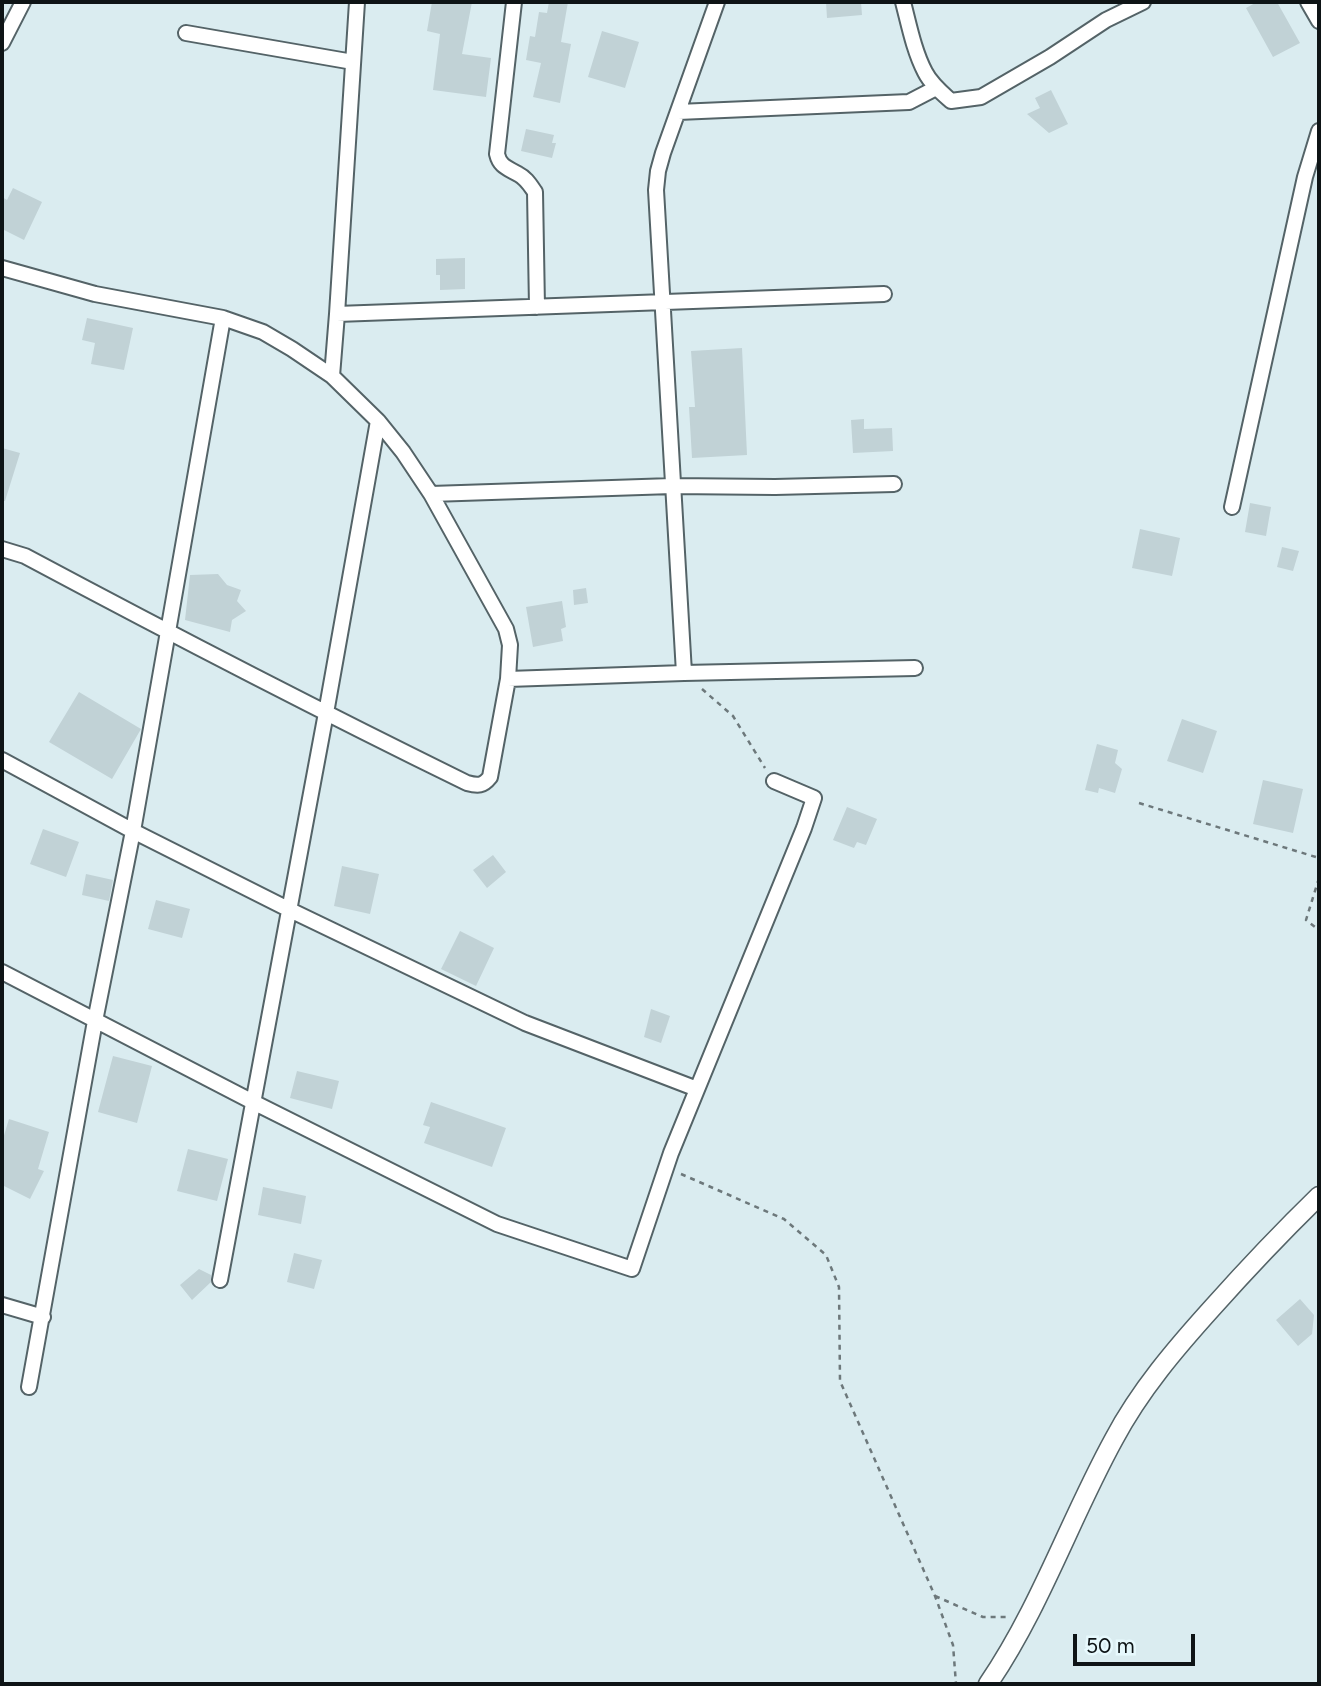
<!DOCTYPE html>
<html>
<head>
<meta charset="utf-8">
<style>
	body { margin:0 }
	#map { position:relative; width:1321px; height:1686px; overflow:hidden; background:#daecf0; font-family:Figtree,sans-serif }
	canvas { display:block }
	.frame { position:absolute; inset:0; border:4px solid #0e1416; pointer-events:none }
	.scale { position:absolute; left:1073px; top:1634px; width:122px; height:32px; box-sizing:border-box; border:4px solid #0e1416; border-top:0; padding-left:9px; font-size:21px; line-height:24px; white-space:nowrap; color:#0e1416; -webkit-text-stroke:5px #e7f9fd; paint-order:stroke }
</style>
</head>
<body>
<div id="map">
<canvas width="1321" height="1686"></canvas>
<div class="frame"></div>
<div class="scale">50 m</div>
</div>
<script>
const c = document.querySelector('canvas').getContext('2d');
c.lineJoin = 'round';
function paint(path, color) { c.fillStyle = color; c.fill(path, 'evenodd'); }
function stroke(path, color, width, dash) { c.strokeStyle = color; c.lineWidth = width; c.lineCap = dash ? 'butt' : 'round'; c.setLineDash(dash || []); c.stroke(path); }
const building = new Path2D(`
	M432,2H472L462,54L491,58L486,97L433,90L440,34L427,31Z
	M549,2H568L561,42L571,44L560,103L533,97L541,63L526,60L530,36L535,37L539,12L547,13Z
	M826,2H861L862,15L827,18Z
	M1257,2H1277L1300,43L1273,57L1246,8Z
	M602,31L639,42L625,88L588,77Z
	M1051,90L1068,124L1049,133L1027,114L1040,108L1035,98Z
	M526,129L554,135L552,143H556L552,158L521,151Z
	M13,188L42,202L24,240L2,229V197L7,200Z
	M465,258V289L440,290V275H436V259Z
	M87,318L133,328L124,370L91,364L95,343L82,340Z
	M742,348L747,455L692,458L689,407H695L691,351Z
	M864,419V429L892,428L893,451L853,453L851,420Z
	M2,448L20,453L5,501H2Z
	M1250,503L1271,507L1266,536L1245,532Z
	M1140,529L1180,538L1172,576L1132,568Z
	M1282,547L1299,551L1293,571L1277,567Z
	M218,574L227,585L241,590L237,601L246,611L232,620L230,632L185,620L190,575Z
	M586,588L588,603L574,605L573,590Z
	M562,601L566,627L561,629L563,641L533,647L526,607Z
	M79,692L141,729L112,779L49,742Z
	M1182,719L1217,731L1203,773L1167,761Z
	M1097,744L1118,750L1115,763L1122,769L1115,793L1099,788L1098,793L1085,790Z
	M1263,780L1303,789L1293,833L1253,824Z
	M847,807L877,819L866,845L857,842L854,848L833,840Z
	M43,829L79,842L66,877L30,864Z
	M493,855L506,872L487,888L473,870Z
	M342,866L379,874L370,914L334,906Z
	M86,874L113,880L109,901L82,895Z
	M156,900L190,909L182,938L148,929Z
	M460,931L494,948L476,986L441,969Z
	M651,1009L670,1016L661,1043L644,1037Z
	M113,1056L152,1066L137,1123L98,1112Z
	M297,1071L339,1081L332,1109L290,1098Z
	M431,1102L506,1128L492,1167L424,1143L430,1127L423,1125Z
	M9,1119L49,1132L38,1169L44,1171L30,1199L2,1185V1142Z
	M188,1149L228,1159L217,1201L177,1191Z
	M263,1187L306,1196L301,1224L258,1215Z
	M294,1253L322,1260L314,1289L287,1282Z
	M199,1269L211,1275V1282L192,1300L180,1285Z
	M1300,1299L1314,1315L1312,1334L1298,1346L1276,1320Z`);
const path = new Path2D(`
	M702,689L733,716L765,768
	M1139,803L1319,858
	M1319,878L1306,920L1319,930
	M681,1174L784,1219L826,1255L839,1287L840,1381L935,1596L953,1645L956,1684
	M935,1596L983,1617H1007`);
const minor = new Path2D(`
	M357,2L337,314L884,294
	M514,2L497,154C500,167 508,168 518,174C526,178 530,185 535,192L537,307
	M903,2C909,25 914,51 925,72C931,84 942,93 951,101L981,97L1050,57L1106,20L1143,2
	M1308,2L1319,21
	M186,33L353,62
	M2,43L23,2
	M678,112L909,102L936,88
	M2,268L95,294L223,318L263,332L292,349L332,376L378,421L403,452L431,494L506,629L510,645L508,679L490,777C483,786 478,786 467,783C318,710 171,634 25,556L2,549
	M332,376L337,314
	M431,494L672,486L775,487L894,484
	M1232,507L1305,177L1319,131
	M684,673L915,668
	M508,679L684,673L656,190L658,171L663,153L717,2
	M2,760L133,831L290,910L525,1023L697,1089
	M2,972L253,1102L497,1224L632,1269L671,1153L804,828L814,798L774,781
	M220,1280L326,713L378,421
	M2,1305L43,1317
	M29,1387L95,1021L133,831L223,318`);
const tertiary = new Path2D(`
	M988,1684C1040,1608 1070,1519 1114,1439C1140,1390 1176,1348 1213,1307C1247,1269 1282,1232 1319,1196`);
paint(building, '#c1d2d6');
stroke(minor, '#546367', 18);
stroke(tertiary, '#546367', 21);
stroke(path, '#6d787b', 2.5, [5, 5]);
stroke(minor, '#fff', 14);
stroke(tertiary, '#fff', 18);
</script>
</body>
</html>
